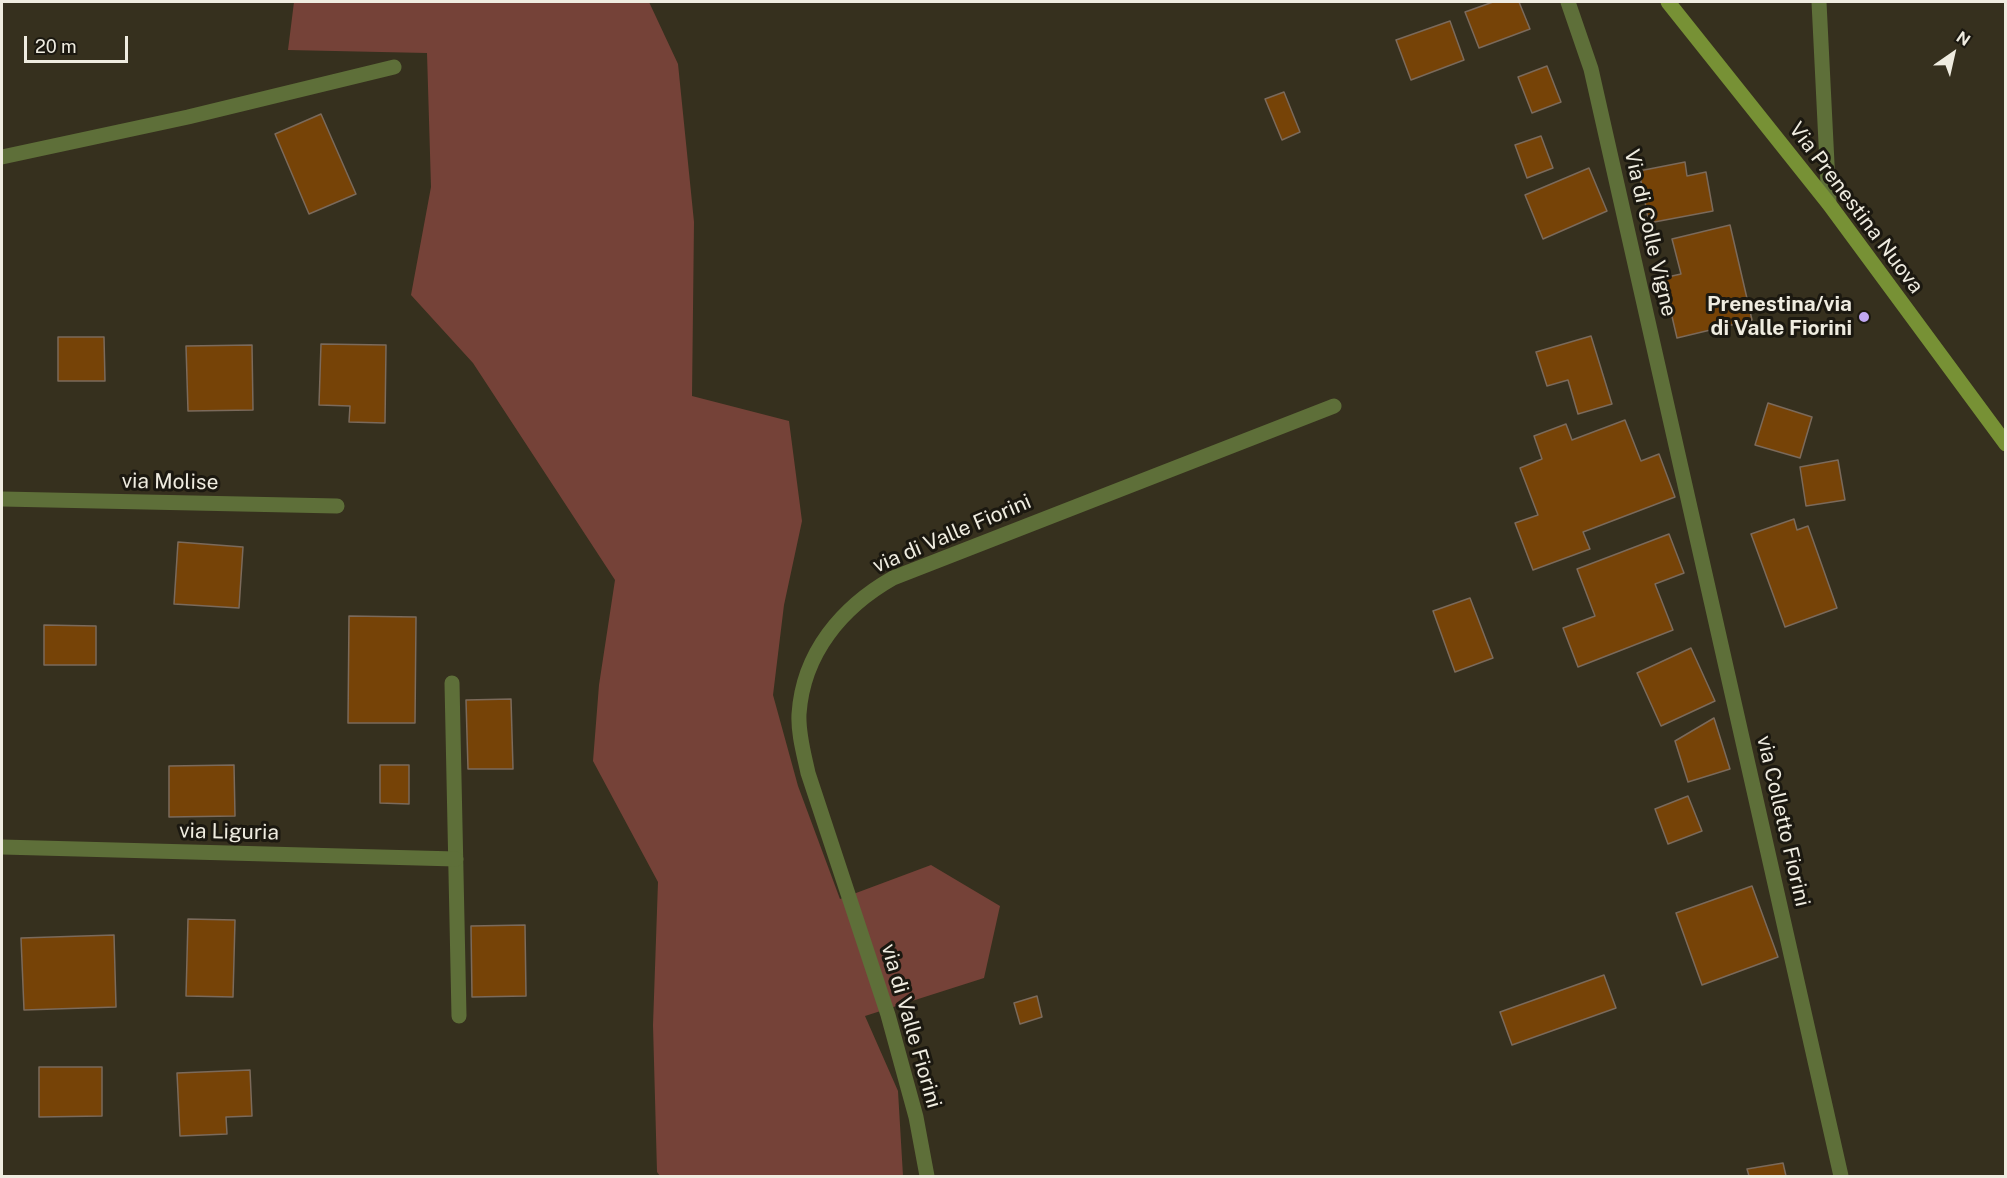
<!DOCTYPE html>
<html>
<head>
<meta charset="utf-8">
<style>
	body { margin:0 }
	#map { position:relative; width:2007px; height:1178px; overflow:hidden; background:#36301e; font-family:"Public Sans",sans-serif }
	canvas { display:block }
	.frame { position:absolute; inset:0; border:3px solid #efece0; pointer-events:none }
	.north { position:absolute; left:1923px; top:24px; width:60px; height:60px; -webkit-text-stroke:4px #1b1810; paint-order:stroke; rotate:34deg; font-size:16px; font-weight:700; line-height:24px; text-align:center; color:#efece0 }
	.north::after { content:''; display:block; margin:auto; width:21px; height:27px; background:#efece0; clip-path:polygon(50% 0,100% 100%,50% 72%,0 100%) }
	.scale { position:absolute; left:24px; top:36px; width:104px; height:27px; box-sizing:border-box; border:3px solid #efece0; border-top:0; padding-left:8px; font-size:18px; line-height:21px; white-space:nowrap; color:#efece0; -webkit-text-stroke:4px #1b1810; paint-order:stroke }
</style>
</head>
<body>
<div id="map">
<canvas width="2007" height="1178"></canvas>
<div class="frame"></div>
<div class="north">N</div>
<div class="scale">20 m</div>
</div>
<script>
const c = document.querySelector('canvas').getContext('2d');
c.lineJoin = 'round';
function paint(path, color) { c.fillStyle = color; c.fill(path, 'evenodd'); }
function stroke(path, color, width, dash) { c.strokeStyle = color; c.lineWidth = width; c.lineCap = dash ? 'butt' : 'round'; c.setLineDash(dash || []); c.stroke(path); }
function write(font, color, halo, rows, align = 'center') {
  c.font = font + ' "Public Sans",sans-serif'; c.lineWidth = 6; c.setLineDash([]); c.textBaseline = 'middle'; c.strokeStyle = halo; c.fillStyle = color; for (const [text, x, y, turn = 0] of rows) {
    c.save(); c.translate(x, y); c.rotate((+turn || 0) * Math.PI / 180); c.textAlign = isNaN(turn) ? turn : align; if (halo) c.strokeText(text, 0, 0); c.fillText(text, 0, 0); c.restore();
  }
}
const green = new Path2D(`
	M294,2H649L678,64L694,222L692,396L789,421L802,521L784,605L773,695L798,786L840,899L931,865L1000,906L984,978L865,1016L898,1091L903,1176H660L657,1172L653,1025L658,882L593,761L599,685L615,580L473,363L411,295L431,187L427,53L288,50Z`);
const building = new Path2D(`
	M1493,2H1519L1530,29L1479,48L1465,12Z
	M1450,21L1464,60L1411,80L1396,40Z
	M1547,66L1561,102L1532,113L1518,77Z
	M1284,92L1300,132L1282,140L1265,99Z
	M321,114L356,194L309,214L275,134Z
	M1541,136L1553,168L1527,178L1515,145Z
	M1685,162L1687,176L1706,172L1713,211L1649,223L1639,171Z
	M1589,168L1607,211L1543,239L1525,195Z
	M1730,225L1752,320L1677,338L1663,278L1681,274L1672,239Z
	M1591,336L1612,404L1578,414L1568,380L1547,386L1536,352Z
	M58,337H104L105,381H58Z
	M321,344L386,345L385,423L349,422L350,406L319,405Z
	M252,345L253,410L188,411L186,346Z
	M1768,403L1812,417L1800,458L1755,445Z
	M1625,420L1641,461L1659,454L1675,497L1583,532L1590,549L1533,570L1515,523L1538,515L1520,468L1542,459L1534,436L1566,424L1572,440Z
	M1838,460L1845,500L1806,506L1800,467Z
	M1794,519L1797,530L1808,526L1837,608L1785,627L1751,534Z
	M1669,534L1684,573L1655,584L1673,630L1578,667L1563,628L1595,616L1577,569Z
	M178,542L243,547L239,608L174,604Z
	M1470,598L1493,658L1455,672L1433,611Z
	M349,616L416,617L415,723H348Z
	M44,625L96,626V665H44Z
	M1691,648L1715,701L1661,726L1637,673Z
	M511,699L513,769H468L466,700Z
	M1714,718L1730,769L1688,782L1675,741Z
	M234,765L235,816L169,817V766Z
	M380,765H409V804L380,803Z
	M1688,796L1702,831L1668,844L1655,809Z
	M1752,886L1778,957L1702,985L1676,913Z
	M188,919L235,920L233,997L186,996Z
	M525,925L526,996L472,997L471,926Z
	M114,935L116,1007L24,1010L21,938Z
	M1604,975L1616,1008L1512,1045L1500,1012Z
	M1037,996L1042,1017L1020,1024L1014,1003Z
	M39,1067H102V1116L39,1117Z
	M250,1070L252,1116L226,1117L227,1134L180,1136L177,1073Z
	M1783,1163L1786,1176H1749L1747,1169Z`);
const service = new Path2D(`
	M2,157L188,117L394,67
	M452,683L459,1016
	M927,1176L916,1117L888,1015L808,773C804,754 798,734 799,714C803,653 842,607 893,578L1334,406`);
const minor = new Path2D(`
	M1568,2L1591,69L1841,1176
	M1819,2L1829,204
	M2,499L337,506
	M2,847L456,859`);
const secondary = new Path2D(`
	M1668,2L1829,204L2006,444`);
const markers = [
	[1864,317,6,"#c1a8f3"]
];
const streetNames = [
	["Via Prenestina Nuova",1856,208,53],
	["Via di Colle Vigne",1650,233,77],
	["via Molise",170,482,1],
	["via di Valle Fiorini",952,534,-23],
	["via Colletto Fiorini",1783,821,77],
	["via Liguria",229,832,1],
	["via di Valle Fiorini",911,1026,74]
];
const poiNames = [
	["Prenestina/via",1852,305],
	["di Valle Fiorini",1852,329]
];
paint(green, '#754238');
paint(building, '#764307');
stroke(building, '#7b6a5b', 1.5);
stroke(service, '#5e6f39', 15);
stroke(minor, '#5e6f39', 15);
stroke(secondary, '#779135', 15);
for (const [x, y, r, color] of markers) { const dot = new Path2D(); dot.arc(x, y, r, 0, 2 * Math.PI); c.fillStyle = color; c.fill(dot); stroke(dot, '#1b1810', 2); }
write('21px', '#efece0', '#1b1810', streetNames);
write('bold 21px', '#efece0', '#1b1810', poiNames, 'right');
</script>
</body>
</html>
